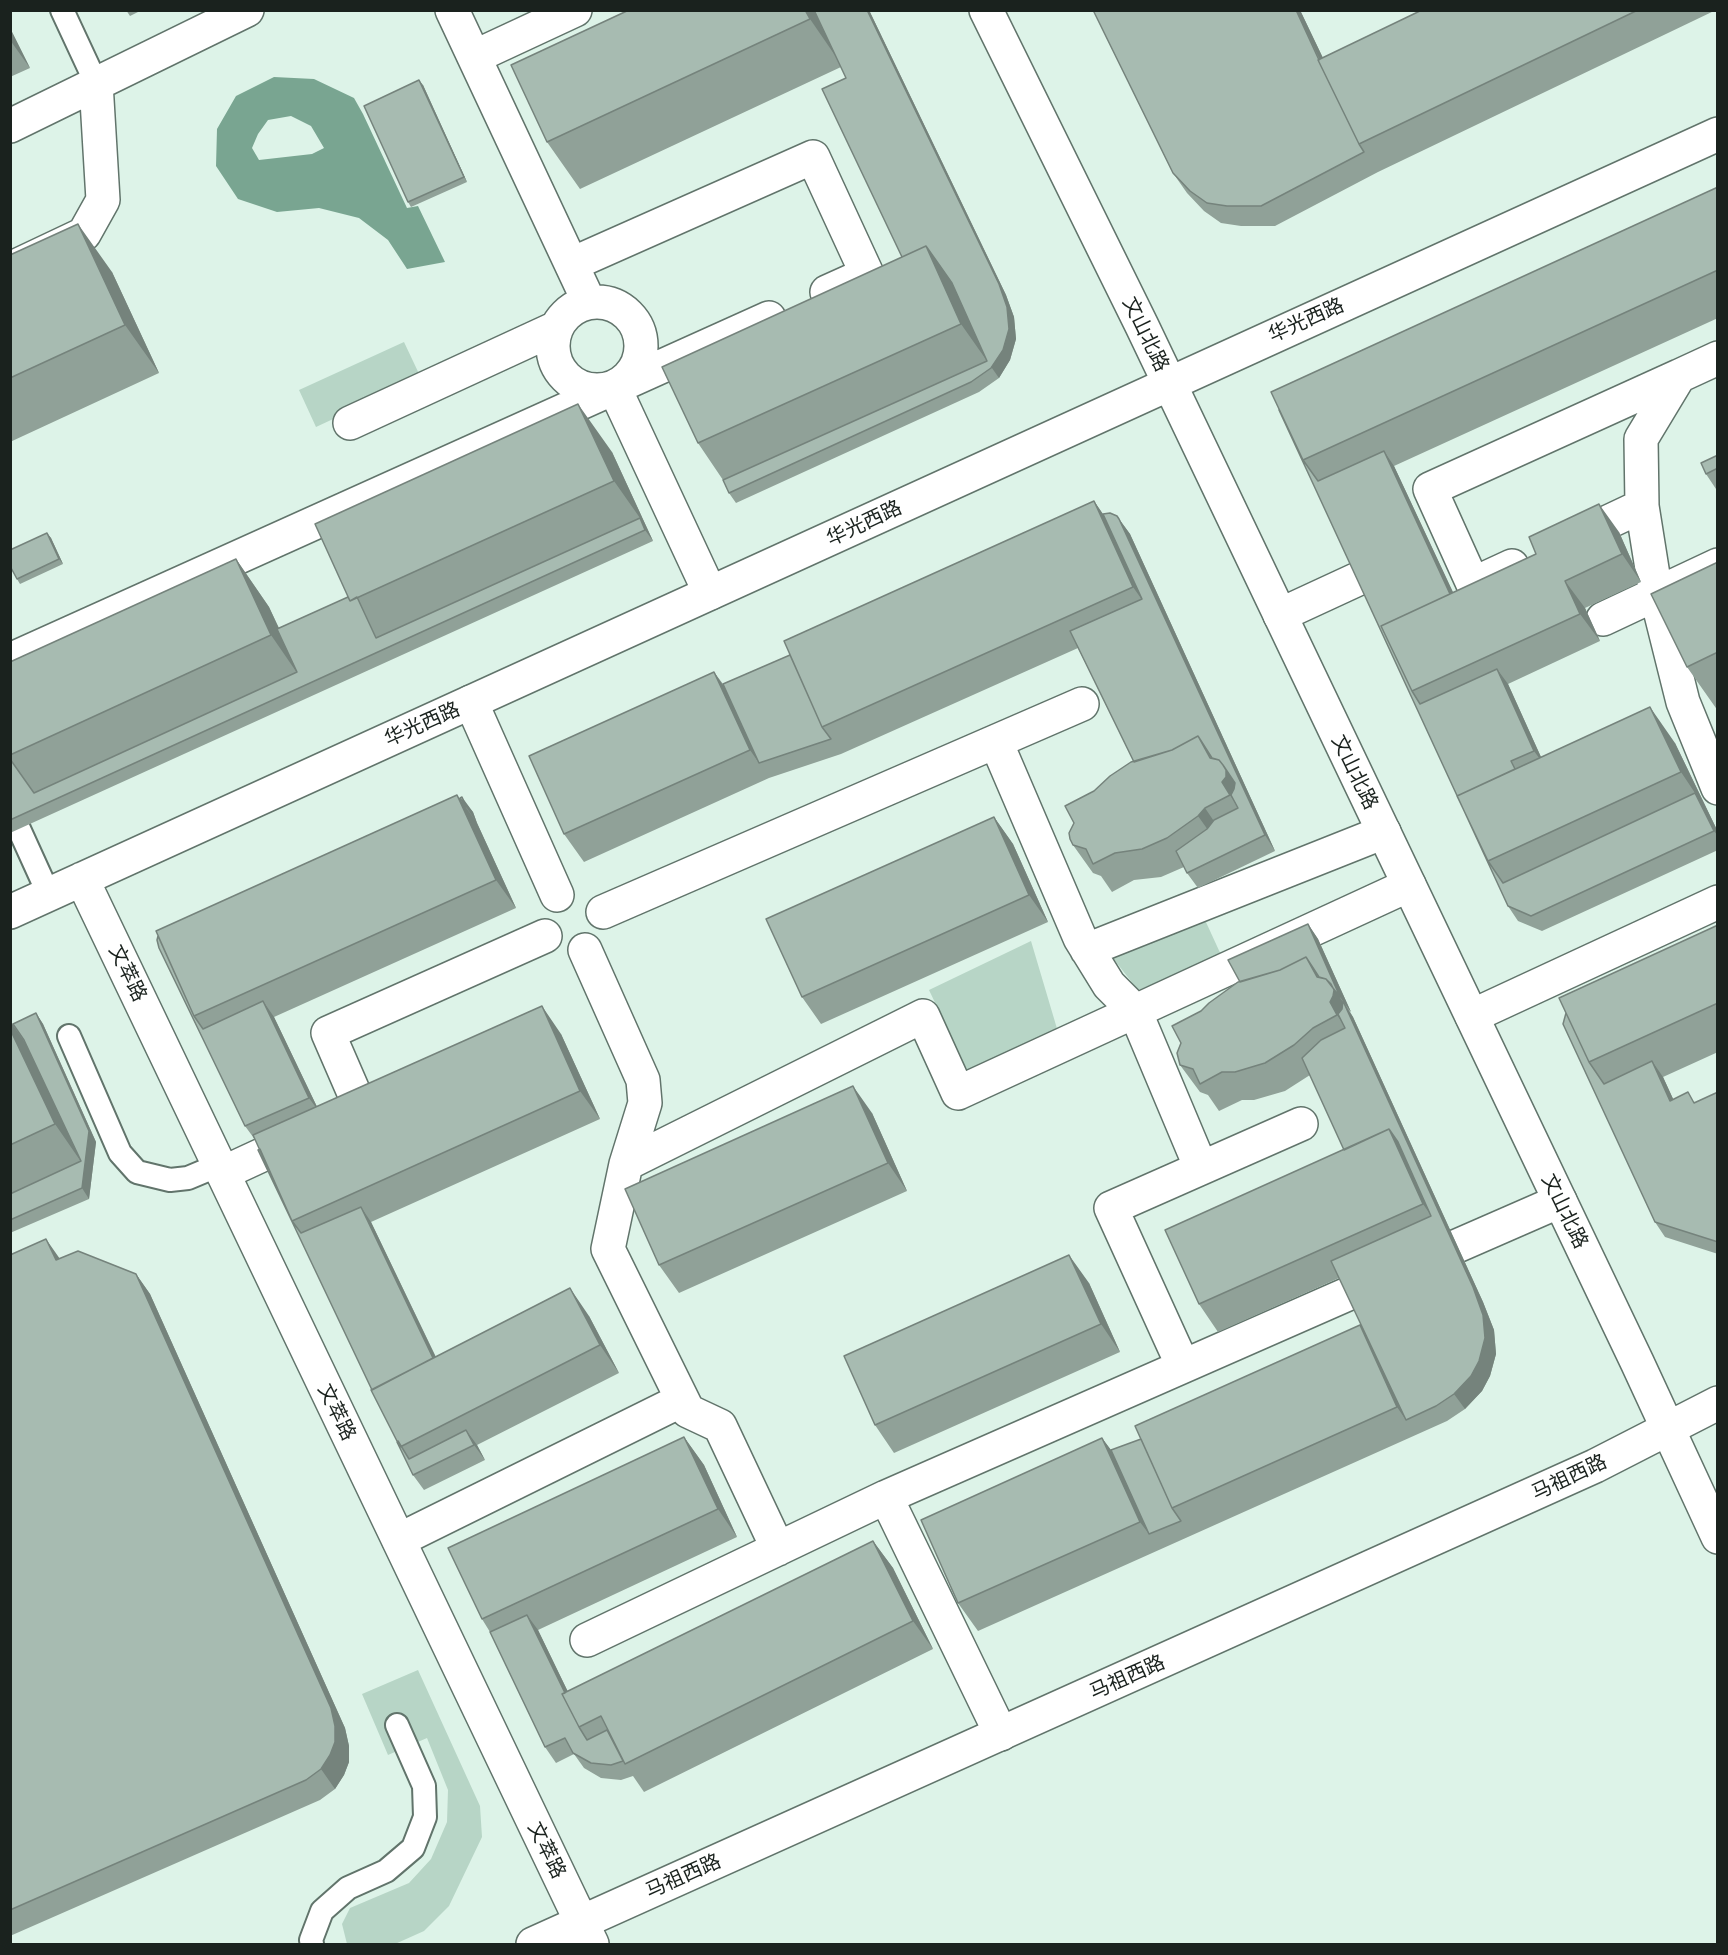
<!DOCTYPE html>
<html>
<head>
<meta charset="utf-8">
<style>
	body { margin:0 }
	#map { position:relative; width:1728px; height:1955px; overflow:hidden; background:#ddf3e8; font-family:"Exo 2",sans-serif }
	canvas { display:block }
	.frame { position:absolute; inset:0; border:12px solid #1a221e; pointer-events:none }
</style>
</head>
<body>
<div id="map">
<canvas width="1728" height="1955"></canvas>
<div class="frame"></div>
</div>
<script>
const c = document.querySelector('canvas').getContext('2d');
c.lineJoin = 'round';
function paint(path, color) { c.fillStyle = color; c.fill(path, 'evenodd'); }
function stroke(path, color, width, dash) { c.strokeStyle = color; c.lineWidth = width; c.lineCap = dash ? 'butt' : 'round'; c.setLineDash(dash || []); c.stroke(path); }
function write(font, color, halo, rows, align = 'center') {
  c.font = font + ' "Exo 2","Noto Sans SC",sans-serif'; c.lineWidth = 4.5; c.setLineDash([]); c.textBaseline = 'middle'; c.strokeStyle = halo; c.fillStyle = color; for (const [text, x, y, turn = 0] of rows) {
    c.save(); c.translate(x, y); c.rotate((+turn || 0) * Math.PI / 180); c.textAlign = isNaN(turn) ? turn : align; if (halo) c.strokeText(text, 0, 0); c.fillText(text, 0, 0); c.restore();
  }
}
const green = new Path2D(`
	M404,342L421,378L316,427L299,390Z
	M1205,920L1222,957L1138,990L1112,957Z
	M1031,941L1058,1032L968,1072L929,990Z
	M418,1670L480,1806L482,1837L449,1906L424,1931L395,1944H347L342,1924L350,1908L409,1883L431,1859L447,1822L448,1790L427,1738L388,1755L362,1694Z`);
const water = new Path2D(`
	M274,77L314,79L354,98L363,114L407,208L418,206L445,262L407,269L388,240L359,218L319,208L277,212L238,199L216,166L217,129L236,96ZM291,116L311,126L324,148L312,154L259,160L252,148L258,134L268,120Z`);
const lane = new Path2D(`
	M62,10L96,83
	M19,829L49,895
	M69,1036L120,1153L137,1172L170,1180L188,1178L219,1165
	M312,1944L311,1940L322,1911L348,1888L386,1871L413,1848L425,1817L424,1786L397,1725`);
const street = new Path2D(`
	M452,10L589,302
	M474,57L575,10
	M10,126L247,10
	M572,264L813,157L867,274L827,292
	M10,269L84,234L103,200L96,83
	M553 346a44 44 0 1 1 88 0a44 44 0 1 1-88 0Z
	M1718,358L1679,376L1641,439L1642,506L1656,594L1683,702L1718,788
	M614,387L710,593
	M350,423L556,328
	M1570,540L1642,506
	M1512,566L1473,584L1430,489L1679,376
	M1280,615L1360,578
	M1603,619L1718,565
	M10,660L769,318
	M471,702L557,895
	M996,742L1080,938L1109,985L1135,1011L1201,1168
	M603,912L1082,704
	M585,950L643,1080L645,1103L626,1164L608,1249L688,1411L720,1426L778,1549
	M1087,950L1384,832
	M1472,1016L1718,902
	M626,1164L923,1016L958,1093L1409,885
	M223,1173L361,1109L328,1033L545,936
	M1457,1246L1560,1201
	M1183,1366L1111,1208L1301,1124
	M886,1497L1001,1734
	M399,1540L682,1400
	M587,1640L886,1497L1350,1293`);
const secondary = new Path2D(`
	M986,10L1142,326L1637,1362L1718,1537
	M82,879L592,1944
	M10,912L1718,134
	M533,1944L1595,1466L1718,1403`);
const wall = new Path2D(`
	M126,10H142L130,16Z
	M629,10H869L1006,295L1014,317L1016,339L1010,360L999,378L979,392L736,503L729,493L723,480L698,443L902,257L846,78L841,67L580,189L547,142Z
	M1093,10H1300L1323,58L1422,10H1716L1378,172L1275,226H1241L1221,223L1204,211L1187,193L1173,173Z
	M10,28L30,68L10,77Z
	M423,85L467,182L411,207L408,202Z
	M1718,187V318L1394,466L1453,593L1619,532L1641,582L1585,608L1600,641L1508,684L1541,757L1675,743L1718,832V850L1542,931L1518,921L1508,906L1279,409Z
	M10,255L112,272L159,373L10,442Z
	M612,452L653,541L10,833V662L236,559L269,607L279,628L348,597Z
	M1718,455V489H1716L1706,474Z
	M1094,501L1103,514L1117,516L1130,534L1275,851L1198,888L1187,873L1184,867L1161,877L1134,880L1112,892L1101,876L1093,873L1073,845L1094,791L1134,762L1078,648L841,754L769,778L584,862L564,834L714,672L723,684L790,655Z
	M47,533L51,538L63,564L20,584L17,579Z
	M1718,562V711L1687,667Z
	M460,798L473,812L477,823L516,908L274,1017L317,1107L561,1034L600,1119L371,1222L436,1357L589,1316L619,1373L477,1445L485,1460L424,1490L413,1475L398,1441L258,1150L260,1149L256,1141L245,1126L159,948Z
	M994,817L1013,844L1048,922L821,1024L802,997Z
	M1308,924L1318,939L1351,1012L1349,1010L1353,1017L1483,1302L1494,1330L1496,1354L1490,1376L1482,1391L1465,1409L1447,1421L978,1631L958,1603L1102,1438L1111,1450L1141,1439L1365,1333L1339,1278L1218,1332L1199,1304L1344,1150L1310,1075L1285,1091L1254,1100H1242L1219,1111L1208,1095L1200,1092L1180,1065L1240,982Z
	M1718,925V1052L1663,1077L1673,1099L1696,1102L1718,1092V1254L1665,1237L1655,1222L1563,1024Z
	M36,1013L43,1024L96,1142L89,1199L10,1233V1021L13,1024Z
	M872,1113L907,1191L679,1293L659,1265Z
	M10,1255L60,1259L136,1274L150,1294L345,1728L349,1746V1762L344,1775L335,1789L320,1800L10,1936Z
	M1089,1283L1120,1352L894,1453L875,1425Z
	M684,1437L704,1465L737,1537L538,1630L568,1692L873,1541L893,1568L933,1649L644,1792L633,1776L621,1780L601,1778L584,1768L574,1754L556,1763L545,1747L490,1632L482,1619Z`);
const shadedWall = new Path2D(`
	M805,10H816L843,67L810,19Z
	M867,10H869L1006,295L1014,317L1016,339L1010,360L999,378L961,324L926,246Z
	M1296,10H1300L1363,142L1360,144Z
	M10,28L30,68L10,40Z
	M419,80L423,85L467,182L464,177Z
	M78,224L112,272L159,373L125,325Z
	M578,404L612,452L647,528L614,481Z
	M1384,451L1394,466L1467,622L1456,607Z
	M1094,501L1113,529L1152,614L1133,587Z
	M1599,504L1619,532L1641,582L1622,554Z
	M640,518L647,528L653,541L645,530Z
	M1119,519L1130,534L1275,851L1265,835Z
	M47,533L51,538L63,564L59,559Z
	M236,559L269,607L304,683L271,635Z
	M1565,581L1585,608L1600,641L1580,614Z
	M1497,669L1508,684L1545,766L1534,751Z
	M714,672L733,700L759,763L750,750Z
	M1650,707L1675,743L1718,832V836L1714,831L1695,793L1681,772Z
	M1223,765L1243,792L1249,823L1230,795L1222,782Z
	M457,795L477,823L516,908L496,880Z
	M462,797L473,812L477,823L466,807Z
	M1205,808L1224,836L1218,844L1198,816Z
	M994,817L1013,844L1048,922L1029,895Z
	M1308,924L1318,939L1351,1012L1340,997Z
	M1331,984L1353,1017L1483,1302L1494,1330L1496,1354L1490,1376L1482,1391L1465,1409L1454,1394L1485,1338L1356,1043L1337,1015L1330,1002Z
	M263,1001L274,1017L320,1113L309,1098Z
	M542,1006L561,1034L600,1119L580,1091Z
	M36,1013L43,1024L96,1142L89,1199L82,1188L84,1166L55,1124L10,1029V1021L31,1051Z
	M1652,1061L1663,1077L1681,1116L1670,1101Z
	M853,1086L872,1113L907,1191L888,1163Z
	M1389,1129L1409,1157L1442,1231L1423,1204Z
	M361,1207L371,1222L450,1387L440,1372Z
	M46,1239L60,1259L56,1260Z
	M1069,1255L1089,1283L1120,1352L1101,1324Z
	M136,1274L150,1294L345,1728L349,1746V1762L344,1775L335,1789L321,1769Z
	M570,1288L589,1316L619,1373L600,1345Z
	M1360,1325L1379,1353L1406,1420L1397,1407Z
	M466,1430L477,1445L485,1460L474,1445Z
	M684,1437L704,1465L737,1537L718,1509Z
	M1102,1438L1122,1465L1149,1534L1140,1522Z
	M873,1541L893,1568L933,1649L913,1621Z
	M527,1615L538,1630L584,1725L581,1726Z`);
const building = new Path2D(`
	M629,10H805L810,19L547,142L511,65Z
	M814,10H867L999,284L1007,307L1009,329L1003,350L991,368L971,382L729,493L723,480L987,361L952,283L926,246L902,257L822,89L846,78Z
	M1093,10H1296L1319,60H1318L1359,144L1364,152L1261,206H1227L1207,203L1190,191L1173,173Z
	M1422,10H1638L1359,144L1318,60Z
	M419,80L464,177L408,202L364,106Z
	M1718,187V270L1303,460L1271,392Z
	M78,224L125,325L10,378V255Z
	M926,246L961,324L698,443L662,367Z
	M578,404L614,481L350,601L315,524Z
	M1279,409L1303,460L1318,481L1384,451L1450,594L1381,626L1412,691L1420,704L1497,669L1534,751L1511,761L1515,769L1457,796L1488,861L1503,883L1695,793L1714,831L1531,916L1508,906L1279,410Z
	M1718,455V468L1706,474L1701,463Z
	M1094,501L1133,587L822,727L784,641Z
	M1599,504L1622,554L1565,581L1580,614L1412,691L1381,626L1536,554L1529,537Z
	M1110,513L1117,516L1119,519L1265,835L1187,873L1176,851L1207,829L1214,820L1238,808L1231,795L1234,789L1235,783L1223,765L1219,760L1212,758L1198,736L1172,750L1134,762L1070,631L1142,599L1103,514Z
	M640,518L645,530L10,820V759L34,793L297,672L277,629L348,597L350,601L357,597L376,638Z
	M47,533L59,559L17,579L10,566V550Z
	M236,559L271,635L10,755V662Z
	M1718,562V652L1687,667L1651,594Z
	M790,655L822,727L831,739L759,763L723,684Z
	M714,672L750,750L564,834L529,756Z
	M1650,707L1681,772L1488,861L1457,796Z
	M1198,736L1210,758L1219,760L1223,765L1226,770V777L1222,782L1230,795L1205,808L1198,816L1167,838L1142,849L1115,853L1093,864L1086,849L1073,845L1070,839L1069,833L1074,823L1065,806L1094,791L1110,776L1131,762L1172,750Z
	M457,795L496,880L194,1016L156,931Z
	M462,797L466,807L460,798Z
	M994,817L1029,895L802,997L766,919Z
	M1308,924L1340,997L1326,979L1319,977L1306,957L1280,970L1240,982L1228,960Z
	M1718,925V1003L1589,1062L1559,998Z
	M158,936L194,1016L203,1029L263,1001L309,1098L245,1126L159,948L157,940Z
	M1306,957L1317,977L1326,979L1331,984L1334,990L1333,996L1330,1002L1337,1015L1313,1028L1294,1045L1265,1063L1235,1072H1222L1200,1084L1193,1069L1180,1065L1177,1053L1181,1043L1172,1026L1201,1011L1209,1003L1238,982L1280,970Z
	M1343,1001L1473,1287L1483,1315L1485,1338L1479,1361L1471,1376L1454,1394L1436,1406L1406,1420L1331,1261L1431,1216L1398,1142L1389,1129L1344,1150L1302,1058L1321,1040L1345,1028L1338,1014L1342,1009Z
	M542,1006L580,1091L292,1221L253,1135Z
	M36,1013L89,1131L82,1188L10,1220V1194L81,1161L24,1040L13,1024Z
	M1566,1013L1589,1062L1604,1084L1652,1061L1670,1101L1688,1092L1694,1103L1718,1092V1242L1655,1222L1563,1024Z
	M10,1029L55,1124L10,1145Z
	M853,1086L888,1163L659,1265L625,1189Z
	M1389,1129L1423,1204L1199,1304L1165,1230Z
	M260,1149L292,1221L301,1233L361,1207L433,1358L372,1390L258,1150Z
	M46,1239L56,1260L78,1251L136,1274L331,1708L335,1726V1742L330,1755L321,1769L306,1780L10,1910V1255Z
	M1069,1255L1101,1324L875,1425L844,1356Z
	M570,1288L600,1345L400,1447L371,1390Z
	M1360,1325L1397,1407L1172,1508L1135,1426Z
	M466,1430L474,1445L413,1475L397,1442L398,1441L409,1459Z
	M684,1437L718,1509L482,1619L448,1548Z
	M1102,1438L1140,1522L958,1603L921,1520Z
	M1141,1439L1172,1508L1181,1521L1149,1534L1111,1450Z
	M873,1541L913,1621L625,1764L601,1716L579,1727L562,1694Z
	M527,1615L565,1693L562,1694L579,1727L587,1740L607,1730L623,1761L611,1765L591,1763L573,1753L565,1738L545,1747L490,1632Z`);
const streetNames = [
	["华光西路",1306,320,-24],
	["文山北路",1146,334,64],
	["华光西路",864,523,-25],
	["华光西路",422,724,-24],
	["文山北路",1355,772,64],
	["文萃路",128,973,64],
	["文山北路",1565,1211,64],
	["文萃路",337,1412,64],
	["马祖西路",1569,1477,-25],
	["马祖西路",1127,1677,-24],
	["文萃路",547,1850,64],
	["马祖西路",683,1876,-24]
];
paint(green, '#b7d5c6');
paint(water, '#79a591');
stroke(lane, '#61746b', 26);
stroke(street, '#61746b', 36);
stroke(secondary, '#61746b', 36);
stroke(lane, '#fff', 22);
stroke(street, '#fff', 33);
stroke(secondary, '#fff', 33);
paint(wall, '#90a198');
paint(shadedWall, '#75837c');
paint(building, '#a7bbb1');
stroke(building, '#75837c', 1.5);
write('20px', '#1a221e', '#fff', streetNames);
</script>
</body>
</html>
